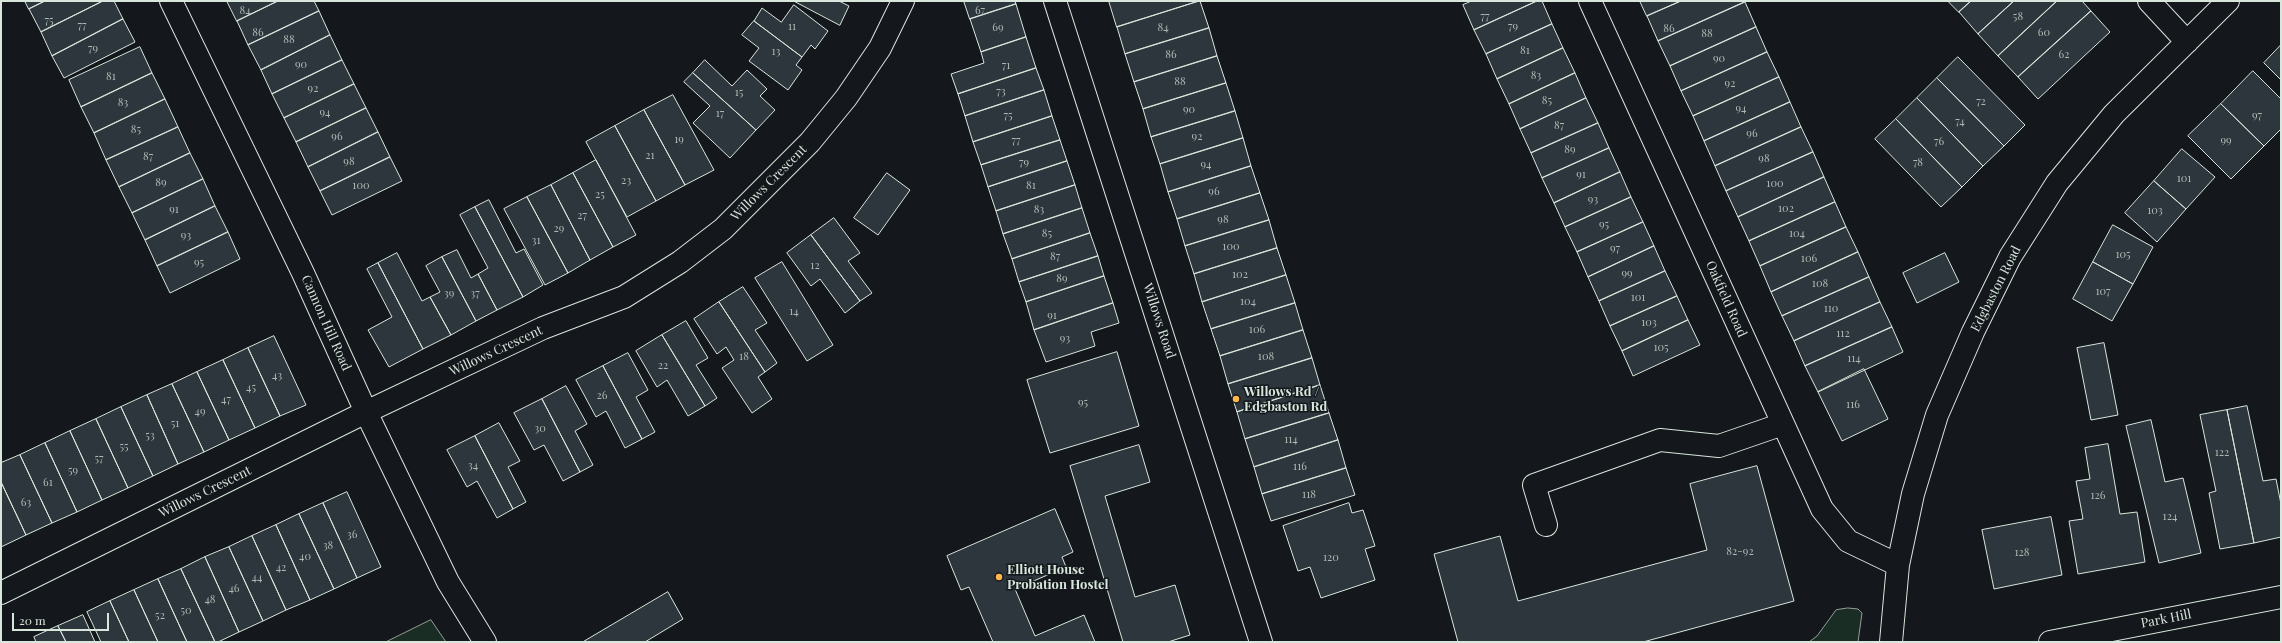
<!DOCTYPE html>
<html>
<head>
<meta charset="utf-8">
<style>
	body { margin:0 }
	#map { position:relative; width:2282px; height:643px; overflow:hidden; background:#14181c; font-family:"Playfair Display",serif }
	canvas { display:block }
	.frame { position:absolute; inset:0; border:2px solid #d8e6dc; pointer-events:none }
	.scale { position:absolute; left:12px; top:613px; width:97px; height:18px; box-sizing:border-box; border:2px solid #d8e6dc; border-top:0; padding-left:5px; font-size:12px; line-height:14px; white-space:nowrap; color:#d8e6dc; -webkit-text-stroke:3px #14181c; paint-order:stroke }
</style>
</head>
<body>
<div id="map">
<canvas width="2282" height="643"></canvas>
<div class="frame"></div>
<div class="scale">20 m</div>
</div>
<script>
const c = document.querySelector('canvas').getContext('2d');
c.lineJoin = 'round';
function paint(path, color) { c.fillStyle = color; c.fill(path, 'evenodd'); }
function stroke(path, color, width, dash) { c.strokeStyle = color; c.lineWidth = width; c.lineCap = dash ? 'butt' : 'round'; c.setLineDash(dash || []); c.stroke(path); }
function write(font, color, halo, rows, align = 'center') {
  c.font = font + ' "Playfair Display",serif'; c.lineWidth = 3; c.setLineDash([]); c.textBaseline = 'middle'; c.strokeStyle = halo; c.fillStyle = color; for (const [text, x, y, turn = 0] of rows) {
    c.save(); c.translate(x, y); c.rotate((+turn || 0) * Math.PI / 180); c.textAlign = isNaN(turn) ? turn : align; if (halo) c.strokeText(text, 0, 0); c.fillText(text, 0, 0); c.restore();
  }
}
const green = new Path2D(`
	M1848,608L1858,609L1862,613L1858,642H1809L1817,636L1836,610Z
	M431,620L446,642H386Z`);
const building = new Path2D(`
	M25,1H45L29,9Z
	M45,1H103L41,32L29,9Z
	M103,1H114L123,19L52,56L41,32Z
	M227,1H278L237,21Z
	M278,1H314L319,11L248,45L237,21Z
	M794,1H839L849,6L840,25Z
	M964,1H1015L1016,4L970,19Z
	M1109,1H1199L1117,27Z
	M1200,1L1209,28L1125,54L1117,27Z
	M1472,1H1537L1474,30L1463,5Z
	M1537,1H1542L1552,24L1486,54L1474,30Z
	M1640,1H1681L1647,16Z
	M1681,1H1744L1745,2L1658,41L1647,16Z
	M1948,1H1971L1959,12Z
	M1971,1H2014L1978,34L1959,12Z
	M2014,1H2057L1998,56L1978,34Z
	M2057,1H2082L2091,11L2018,77L1998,56Z
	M1745,2L1756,27L1670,66L1658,41Z
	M1016,4L1026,37L981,52L970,19Z
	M794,5L828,31L815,49L811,45L802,57L754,21L762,8L781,22Z
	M319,11L330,35L261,70L248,45Z
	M2091,11L2110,32L2038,99L2018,77Z
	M123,19L135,42L64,78L52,56Z
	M754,21L802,57L796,65L802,70L788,90L749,61L759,48L742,35Z
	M1552,24L1563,48L1497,79L1486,54Z
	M1756,27L1767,52L1681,91L1670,66Z
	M1209,28L1217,56L1134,82L1125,54Z
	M330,35L342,60L272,94L261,70Z
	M1026,37L1036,68L958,94L951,74L984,63L981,52Z
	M2281,45V80L2264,63Z
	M140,47L152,73L81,107L69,80Z
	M1563,48L1575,73L1509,104L1497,79Z
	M1767,52L1779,77L1693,116L1681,91Z
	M1217,56L1226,83L1143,109L1134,82Z
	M1958,57L2025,125L2004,146L1937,78Z
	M342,60L354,84L284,118L272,94Z
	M705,60L732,86L747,70L767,89L760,96L775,110L756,130L693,73Z
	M1036,68L1044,90L965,116L958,94Z
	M2253,71L2281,99V129L2264,146L2221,104Z
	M152,73L165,99L94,133L81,107Z
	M693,73L756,130L730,158L693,123L710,106L684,82Z
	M1575,73L1586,98L1520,129L1509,104Z
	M1779,77L1790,102L1704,141L1693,116Z
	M1937,78L2004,146L1983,166L1917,98Z
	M1226,83L1235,111L1151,137L1143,109Z
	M354,84L366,108L296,142L284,118Z
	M1044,90L1052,116L973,142L965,116Z
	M673,95L714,170L685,185L644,110Z
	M1586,98L1598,123L1531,153L1520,129Z
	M1917,98L1983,166L1962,187L1896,119Z
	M165,99L178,127L106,160L94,133Z
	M1790,102L1801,127L1715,166L1704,141Z
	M2221,104L2264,146L2231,179L2188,136Z
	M366,108L378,132L308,167L296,142Z
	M644,110L685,185L656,201L615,126Z
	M1235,111L1243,138L1160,164L1151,137Z
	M1052,116L1060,140L981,165L973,142Z
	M1896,119L1962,187L1941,207L1875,139Z
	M1598,123L1609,148L1542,178L1531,153Z
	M615,126L656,201L627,217L586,142Z
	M178,127L190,153L119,187L106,160Z
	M1801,127L1813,152L1726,191L1715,166Z
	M378,132L390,157L320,191L308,167Z
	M1243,138L1251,166L1168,192L1160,164Z
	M1060,140L1067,161L988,187L981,165Z
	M1609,148L1620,172L1554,203L1542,178Z
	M2182,149L2215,177L2186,209L2154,181Z
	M1813,152L1824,177L1738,217L1726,191Z
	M190,153L203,179L132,213L119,187Z
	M390,157L402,181L332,215L320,191Z
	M596,160L636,235L613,247L573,173Z
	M1067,161L1075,185L996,211L988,187Z
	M1251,166L1260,193L1177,219L1168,192Z
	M1620,172L1631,197L1565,227L1554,203Z
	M573,173L613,247L590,260L551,185Z
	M887,173L910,190L878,235L854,218Z
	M1824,177L1835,202L1749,241L1738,217Z
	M203,179L215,206L145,240L132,213Z
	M2154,181L2186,209L2157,242L2125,213Z
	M551,185L590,260L568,273L527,197Z
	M1075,185L1082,208L1003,234L996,211Z
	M1260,193L1269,220L1185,246L1177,219Z
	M527,197L568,273L545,285L504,209Z
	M1631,197L1643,222L1577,252L1565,227Z
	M489,200L516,253L524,249L543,285L523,297L475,207Z
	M1835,202L1846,227L1760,266L1749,241Z
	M215,206L228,232L157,266L145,240Z
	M475,207L523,297L497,310L478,274L488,268L460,215Z
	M1082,208L1090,233L1012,259L1003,234Z
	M834,218L860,253L848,261L872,293L860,301L811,235Z
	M1269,220L1277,248L1194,274L1185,246Z
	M1643,222L1654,246L1588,277L1577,252Z
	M2113,225L2153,247L2133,284L2093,262Z
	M1846,227L1858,252L1771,292L1760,266Z
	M228,232L240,259L170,293L157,266Z
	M1090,233L1098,256L1019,282L1012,259Z
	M811,235L860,301L845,313L820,279L811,286L787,253Z
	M1654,246L1665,271L1599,301L1588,277Z
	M1277,248L1286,275L1202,302L1194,274Z
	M457,250L471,278L478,274L497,310L476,321L442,257Z
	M1858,252L1869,277L1782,316L1771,292Z
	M397,253L422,301L430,297L451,335L423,349L378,263Z
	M1945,253L1959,282L1917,303L1903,273Z
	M1098,256L1104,276L1026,302L1019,282Z
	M442,257L476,321L451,335L430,297L440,292L426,266Z
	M782,262L833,345L807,361L755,278Z
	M2093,262L2133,284L2112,321L2073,299Z
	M378,263L423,349L389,367L368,330L392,317L367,269Z
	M1665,271L1677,296L1610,326L1599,301Z
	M1286,275L1295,303L1211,329L1202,302Z
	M1104,276L1113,303L1034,330L1026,302Z
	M1869,277L1880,302L1794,341L1782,316Z
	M743,287L767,323L755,330L777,363L765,372L719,302Z
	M1677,296L1688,320L1622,351L1610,326Z
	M719,302L765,372L758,377L772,399L752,413L722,368L734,360L726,347L717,354L694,319Z
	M1880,302L1892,327L1805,366L1794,341Z
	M1113,303L1119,323L1091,332L1095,346L1046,362L1034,330Z
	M1295,303L1303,330L1220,356L1211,329Z
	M1688,320L1700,345L1633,376L1622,351Z
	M686,321L708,358L696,365L717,398L705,406L662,335Z
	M1892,327L1903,352L1818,392L1805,366Z
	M1303,330L1312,358L1228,384L1220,356Z
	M662,335L705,406L688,416L667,380L657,387L636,351Z
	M274,336L306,405L280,416L248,348Z
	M2104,343L2118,415L2091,420L2077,348Z
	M248,348L280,416L255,428L223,360Z
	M1117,352L1139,426L1050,453L1027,380Z
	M628,353L648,390L636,397L655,432L642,439L603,366Z
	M1312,358L1320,385L1237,412L1228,384Z
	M223,360L255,428L229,440L197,372Z
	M603,366L642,439L625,448L606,411L596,417L576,380Z
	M1864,369L1888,419L1842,441L1818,392Z
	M197,372L229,440L204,452L172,384Z
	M172,384L204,452L178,464L147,395Z
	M1320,385L1329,413L1245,439L1237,412Z
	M566,386L587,424L575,431L593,465L580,472L542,399Z
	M147,395L178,464L153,476L121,407Z
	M542,399L580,472L563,481L544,445L534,450L514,413Z
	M2247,406L2263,481L2276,479L2281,504V537L2254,543L2227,410Z
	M121,407L153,476L128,488L96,419Z
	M2227,410L2254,543L2220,549L2209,493L2216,491L2200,415Z
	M1329,413L1338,440L1254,467L1245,439Z
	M96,419L128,488L102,500L70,431Z
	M2151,420L2165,482L2183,478L2201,553L2159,563L2126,426Z
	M499,423L520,461L508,467L526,502L513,509L475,436Z
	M70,431L102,500L77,512L45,443Z
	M475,436L513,509L497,518L477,481L467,487L447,450Z
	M1338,440L1346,468L1262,494L1254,467Z
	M45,443L77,512L52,523L20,455Z
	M2108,444L2120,514L2137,512L2145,562L2078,574L2069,521L2083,519L2076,481L2090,479L2085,448Z
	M1139,445L1150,482L1105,496L1135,597L1175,585L1190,635L1168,642H1123L1070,466Z
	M20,455L52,523L26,535L1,482V463Z
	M1757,466L1794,601L1643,642H1458L1434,554L1500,536L1518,601L1707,550L1690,484Z
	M1346,468L1355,495L1271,521L1262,494Z
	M1,482L26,535L1,547Z
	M347,492L381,567L357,578L323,503Z
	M323,503L357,578L334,589L299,514Z
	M1349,503L1352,513L1363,510L1375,546L1365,549L1375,580L1321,598L1310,567L1298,571L1283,526Z
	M1055,509L1073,552L1062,557L1066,567L1015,589L1035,636L1084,615L1095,642H993L969,587L961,590L947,556Z
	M299,514L334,589L310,600L276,525Z
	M2051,517L2062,575L1994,589L1982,530Z
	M276,525L310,600L286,610L252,536Z
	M252,536L286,610L263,621L229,547Z
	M229,547L263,621L239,632L205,557Z
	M205,557L239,632L218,642H215L181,569Z
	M181,569L215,642H187L158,579Z
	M158,579L187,642H158L134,590Z
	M134,590L158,642H129L110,601Z
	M668,592L683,619L645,642H583Z
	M110,601L129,642H101L87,612Z
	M83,615L95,642H66L58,626Z
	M58,626L66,642H36L34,637Z`);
const minor = new Path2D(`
	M171,1L303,273L366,412L448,582L485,642
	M1055,1L1261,642
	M1590,1L1822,509L1848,541L1898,565
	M2149,1L2187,42
	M1546,525L1534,485L1660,440L1719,446L1783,424
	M1,593L366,412L543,328L624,297L680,262L723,229L810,142L846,98L880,48L903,1
	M1891,642L1898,565L1913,494L1937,415L1973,332L2010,257L2057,183L2114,114L2228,1
	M2050,642L2281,597`);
const markers = [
	[1236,399,4,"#ffb74d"],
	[999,577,4,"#ffb74d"]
];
const numberNames = [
	["84",245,11],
	["67",980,11],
	["77",1485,17],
	["58",2018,17],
	["75",49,21],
	["77",82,26],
	["11",792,27],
	["79",1513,27],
	["69",998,28],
	["84",1163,28],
	["86",1669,29],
	["86",258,33],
	["60",2044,33],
	["88",1707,34],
	["88",289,40],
	["79",93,49],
	["81",1525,51],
	["13",776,52],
	["86",1171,55],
	["62",2064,55],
	["90",1719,59],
	["90",301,65],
	["71",1006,66],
	["83",1536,76],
	["81",111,77],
	["88",1180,82],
	["92",1730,84],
	["92",313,89],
	["73",1001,92],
	["15",739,93],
	["85",1547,101],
	["72",1981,102],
	["83",123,103],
	["94",1741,109],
	["90",1189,110],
	["94",325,113],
	["17",720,114],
	["75",1008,116],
	["97",2257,116],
	["74",1960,122],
	["87",1559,126],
	["85",136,130],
	["96",1752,134],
	["96",337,137],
	["92",1197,137],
	["19",679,140],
	["77",1016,141],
	["99",2226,141],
	["76",1939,142],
	["89",1570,150],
	["21",650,156],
	["87",148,157],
	["98",1764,159],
	["98",349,162],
	["79",1024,163],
	["78",1918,163],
	["94",1206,165],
	["91",1581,175],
	["101",2184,179],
	["23",626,181],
	["89",161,183],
	["100",1775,184],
	["100",361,186],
	["81",1031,186],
	["96",1214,192],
	["25",600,195],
	["93",1593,200],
	["102",1786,209],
	["91",174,210],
	["83",1039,210],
	["103",2155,211],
	["27",582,216],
	["98",1223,220],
	["95",1604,225],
	["29",559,229],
	["85",1047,234],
	["104",1797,234],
	["93",186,236],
	["31",536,241],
	["100",1231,247],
	["97",1615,249],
	["105",2123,255],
	["87",1055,257],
	["106",1809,259],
	["95",199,263],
	["12",815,266],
	["99",1627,274],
	["102",1240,275],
	["89",1062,279],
	["108",1820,284],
	["107",2103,292],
	["39",449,294],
	["37",475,294],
	["101",1638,298],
	["104",1248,302],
	["110",1831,309],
	["14",794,312],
	["91",1052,316],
	["103",1649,323],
	["106",1257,330],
	["112",1843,334],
	["93",1065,339],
	["105",1661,348],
	["18",744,357],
	["108",1266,357],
	["114",1854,359],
	["22",663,366],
	["43",277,376],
	["45",251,388],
	["26",602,396],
	["47",226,400],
	["95",1083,403],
	["116",1853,405],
	["49",200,412],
	["51",175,424],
	["30",540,429],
	["53",150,436],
	["114",1291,440],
	["55",124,447],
	["122",2222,453],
	["57",99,459],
	["34",473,466],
	["116",1300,467],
	["59",73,471],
	["61",48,483],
	["118",1309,495],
	["126",2098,496],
	["63",26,503],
	["124",2170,517],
	["36",352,535],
	["38",328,546],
	["82-92",1740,552],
	["128",2022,553],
	["40",305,557],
	["120",1331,558],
	["42",281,568],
	["44",257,578],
	["46",234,589],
	["48",210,600],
	["50",186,611],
	["52",160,616]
];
const streetNames = [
	["Willows Crescent",769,183,-45],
	["Edgbaston Road",1996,289,-63],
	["Oakfield Road",1726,299,66],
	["Willows Road",1159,321,72],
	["Cannon Hill Road",326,323,66],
	["Willows Crescent",496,351,-25],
	["Willows Crescent",205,492,-26],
	["Park Hill",2166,619,-11]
];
const poiNames = [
	["Willows Rd /",1244,392],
	["Edgbaston Rd",1244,407],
	["Elliott House",1007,570],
	["Probation Hostel",1007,585]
];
paint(green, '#1a2d24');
stroke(green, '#939e99', 1);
paint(building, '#2c363c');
stroke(building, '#d8e6dc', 1);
stroke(minor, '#d8e6dc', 24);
stroke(minor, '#14181c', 22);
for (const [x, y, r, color] of markers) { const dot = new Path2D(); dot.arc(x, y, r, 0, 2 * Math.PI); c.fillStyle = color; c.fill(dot); stroke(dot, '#14181c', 1.5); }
write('11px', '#adbab4', null, numberNames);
write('13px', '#d8e6dc', '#14181c', streetNames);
write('bold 13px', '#d8e6dc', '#14181c', poiNames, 'left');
</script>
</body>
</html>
